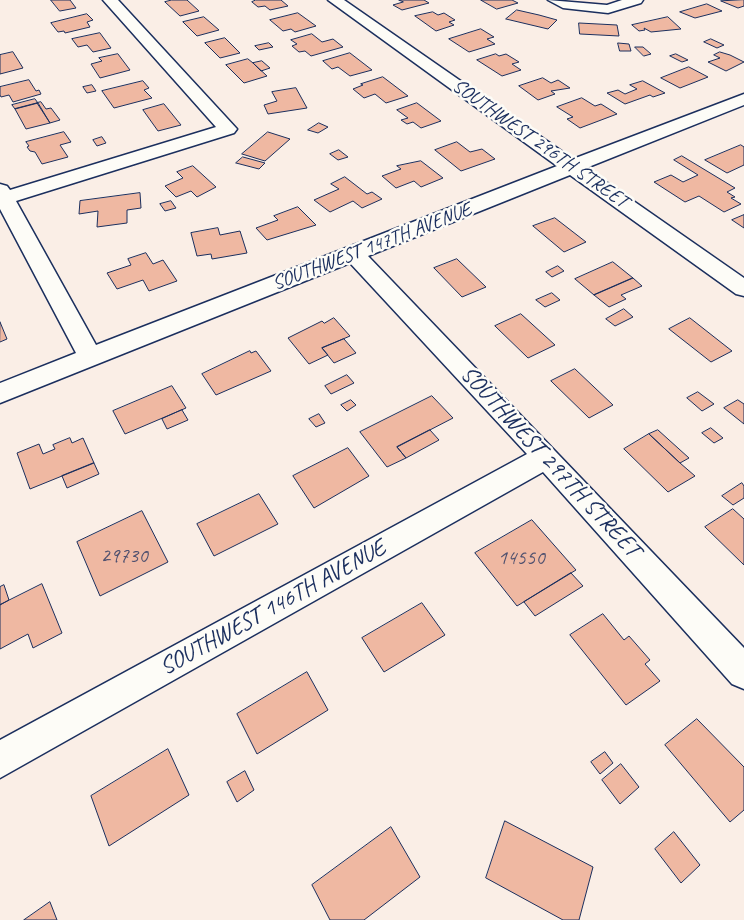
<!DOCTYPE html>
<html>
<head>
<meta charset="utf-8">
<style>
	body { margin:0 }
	canvas { display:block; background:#faeee6 }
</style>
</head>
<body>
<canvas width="744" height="920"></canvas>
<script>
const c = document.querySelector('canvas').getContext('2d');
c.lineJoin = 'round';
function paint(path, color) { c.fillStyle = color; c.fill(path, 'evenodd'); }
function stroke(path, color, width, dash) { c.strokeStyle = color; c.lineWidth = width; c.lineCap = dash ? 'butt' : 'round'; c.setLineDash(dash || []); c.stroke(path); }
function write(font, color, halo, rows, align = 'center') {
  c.font = font + ' Caveat,sans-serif'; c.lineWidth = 5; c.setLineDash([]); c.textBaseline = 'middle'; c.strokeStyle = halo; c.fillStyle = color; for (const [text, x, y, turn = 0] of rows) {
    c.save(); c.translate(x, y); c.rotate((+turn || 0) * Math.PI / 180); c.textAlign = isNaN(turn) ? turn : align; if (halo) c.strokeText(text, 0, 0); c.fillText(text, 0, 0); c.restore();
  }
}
const building = new Path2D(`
	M51,0H70L76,8L60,11Z
	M172,0H187L199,11L180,16L165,2Z
	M256,0H281L288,6L270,10L265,6L258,7L252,2Z
	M399,0H424L429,3L402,10L393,5L403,2Z
	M481,0H512L518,3L497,9Z
	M744,0V6L738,8L721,1Z
	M707,4L722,11L695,18L680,12Z
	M517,10L539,15L557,20L548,29L506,19Z
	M433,12L438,15L444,13L455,20L449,22L454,25L436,31L415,16Z
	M298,13L316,26L295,32L291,29L283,31L270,20Z
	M87,14L93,20L87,22L90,27L65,33L64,31L58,32L51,23Z
	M204,17L219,30L197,36L183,22Z
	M668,17L681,29L651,32L644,28L645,30L639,31L632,25Z
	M579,23L617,25L619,36L580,34Z
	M481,29L494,37L487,39L495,44L469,52L449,39Z
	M100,33L111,48L93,52L87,45L78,47L72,39Z
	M312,34L322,42L333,39L343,47L311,56L305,51L299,52L292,46L297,44L291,40Z
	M225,38L240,53L220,58L205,43Z
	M711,39L724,45L717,48L704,42Z
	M269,43L273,47L259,50L255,46Z
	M618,43L629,44L631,51H620Z
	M635,47H643L651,54L644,56Z
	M13,52L23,68L0,74V55Z
	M720,52L730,55L744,62L726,71L708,62L720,58L714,55Z
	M350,53L372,70L350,76L338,67L332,69L323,61Z
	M118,54L130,70L100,78L91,64L102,61L99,58Z
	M496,54L499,56L506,54L519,62L512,64L521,70L502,76L477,60Z
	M676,54L688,60L682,62L670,56Z
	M248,59L253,63L267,76L244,83L226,65Z
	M262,61L270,68L261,71L253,63Z
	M689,67L708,77L680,88L661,78Z
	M383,77L408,96L386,103L375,94L364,98L353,89L363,85L361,84Z
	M543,78L551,83L558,80L570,88L551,91L555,94L538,100L519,86Z
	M29,80L36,91L39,90L41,94L13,102L9,95L1,97L0,95V87Z
	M143,81L149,88L144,90L152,98L114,108L102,91Z
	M643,81L665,93L653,97L650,95L625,104L607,93L618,90L625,94L637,89L630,85Z
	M92,85L96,91L87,93L83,87Z
	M296,88L307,108L268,114L264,105L277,101L272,92Z
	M582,98L595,106L601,104L617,114L580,128L567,119L573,117L557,107Z
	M35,99L38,103L15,109L12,105Z
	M41,102L46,109L51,108L60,120L50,123L37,103Z
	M38,103L50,123L26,129L15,109Z
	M417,103L441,121L421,128L413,122L407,124L401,120L408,118L397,110Z
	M164,104L181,125L158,131L143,110Z
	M319,123L328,127L318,133L308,130Z
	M64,132L71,142L60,145L68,157L42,164L35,152L30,151L27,147L29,146L26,142Z
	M268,132L290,139L265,161L242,154Z
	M102,137L106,143L97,146L93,140Z
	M457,142L470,152L482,149L495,159L461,171L435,150Z
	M741,145L744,147V165L727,173L705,160Z
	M339,150L348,157L338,160L330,154Z
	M682,156L735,188L727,192L735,197L731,198L741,204L724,212L699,196L685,202L654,182L671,175L683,182L698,175L674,160Z
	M243,157L265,163L259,169L236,163Z
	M421,161L443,178L421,187L414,181L396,188L382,176L401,169L397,166Z
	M193,166L216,187L197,197L191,191L176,197L165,186L183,178L177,172Z
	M345,177L367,194L372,192L382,199L362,208L353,201L330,212L314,200L339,189L331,184Z
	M140,193L141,208L127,210V223L97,227L98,211L79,214L80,201Z
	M171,201L176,208L165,211L160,204Z
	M298,207L316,225L267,240L256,228L278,220L274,216Z
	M744,215V228L732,220Z
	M555,218L586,242L564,252L533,226Z
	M218,228L220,235L240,231L247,253L212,259L211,254L197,256L191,233Z
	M146,253L153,264L163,260L177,281L149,291L143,280L117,289L107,273L131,265L128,259Z
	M457,259L486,287L462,297L434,268Z
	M613,262L633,278L594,295L575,279Z
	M558,266L564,271L552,277L546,272Z
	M633,278L642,286L621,295L626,299L609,307L594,295Z
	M552,293L560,300L545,307L536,300Z
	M624,309L633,317L615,326L606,319Z
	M521,314L555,345L528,358L495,326Z
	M334,318L350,336L322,348L328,355L309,364L288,338L322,321L324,323Z
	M690,318L732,351L711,362L669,329Z
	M0,322L7,339L0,342Z
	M344,339L356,353L334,363L322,348Z
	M250,351L251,353L256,351L271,371L216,395L202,374Z
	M575,369L613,405L589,418L551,381Z
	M347,375L354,383L331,394L325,386Z
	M172,386L186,408L125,434L113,411Z
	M698,392L714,404L702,411L687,398Z
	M432,396L453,418L397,447L406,458L387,467L360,432Z
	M351,400L356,405L347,411L341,405Z
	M738,400L744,404V424L724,408Z
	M182,410L188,420L167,429L162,419Z
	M319,414L325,423L316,427L309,419Z
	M711,428L723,438L714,443L702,433Z
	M430,430L439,440L406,458L397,447Z
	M658,430L689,458L680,463L649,434Z
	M649,434L680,463L695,476L668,492L624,449Z
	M70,438L72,443L83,438L94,463L30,489L17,453L39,444L43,454L55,449L53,445Z
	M348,448L369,476L314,508L293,476Z
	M94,463L99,474L67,488L62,476Z
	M742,483L744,486V498L733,505L722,496Z
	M259,494L278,524L214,556L197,524Z
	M733,509L744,519V565L705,527Z
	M142,511L168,562L100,596L77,542Z
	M532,520L576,570L517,606L475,553Z
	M571,573L583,586L535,616L524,602Z
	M42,584L62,633L33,648L28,634L0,649V605Z
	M4,585L9,600L0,605V587Z
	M422,603L445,635L384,672L362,638Z
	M603,614L624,640L629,636L650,660L645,664L660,681L626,705L570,635Z
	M307,672L328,710L257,754L237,714Z
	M697,719L744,767V810L730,822L665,745Z
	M168,749L189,795L109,846L91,796Z
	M605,752L613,763L600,774L591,762Z
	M621,764L639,787L620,804L602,780Z
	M245,771L254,790L237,802L227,782Z
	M505,821L593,867L579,920H563L486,878Z
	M391,827L420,877L364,920H330L312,885Z
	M674,832L700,865L681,883L655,849Z
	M50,902L57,920H24Z`);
const minor = new Path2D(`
	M103,0H118L237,129L234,133L16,201L96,345L557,166L328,0H344L573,159L744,94V105L586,168L744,278V296L736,294L570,175L368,256L744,648V689L732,684L543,472L0,778V740L527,454L350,263L0,403V383L76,353L0,209V184L7,186L10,190L216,127Z
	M548,0L607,5L622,0H643L641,3L608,13L563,8Z`);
const farStreetnames = [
	["SOUTHWEST 296TH STREET",540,144,35],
	["SOUTHWEST 147TH AVENUE",372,247,-21]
];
const numberNames = [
	["29730",124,556],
	["14550",521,558]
];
const streetNames = [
	["SOUTHWEST 297TH STREET",550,462,47],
	["SOUTHWEST 146TH AVENUE",273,608,-29]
];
paint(building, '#efb8a2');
stroke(building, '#1b2f5e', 1);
stroke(minor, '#1b2f5e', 3);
paint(minor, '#fdfcf7');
write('20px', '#1b2f5e', '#fdfcf7', farStreetnames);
write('21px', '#50516f', null, numberNames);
write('24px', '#1b2f5e', '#fdfcf7', streetNames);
</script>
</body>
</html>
